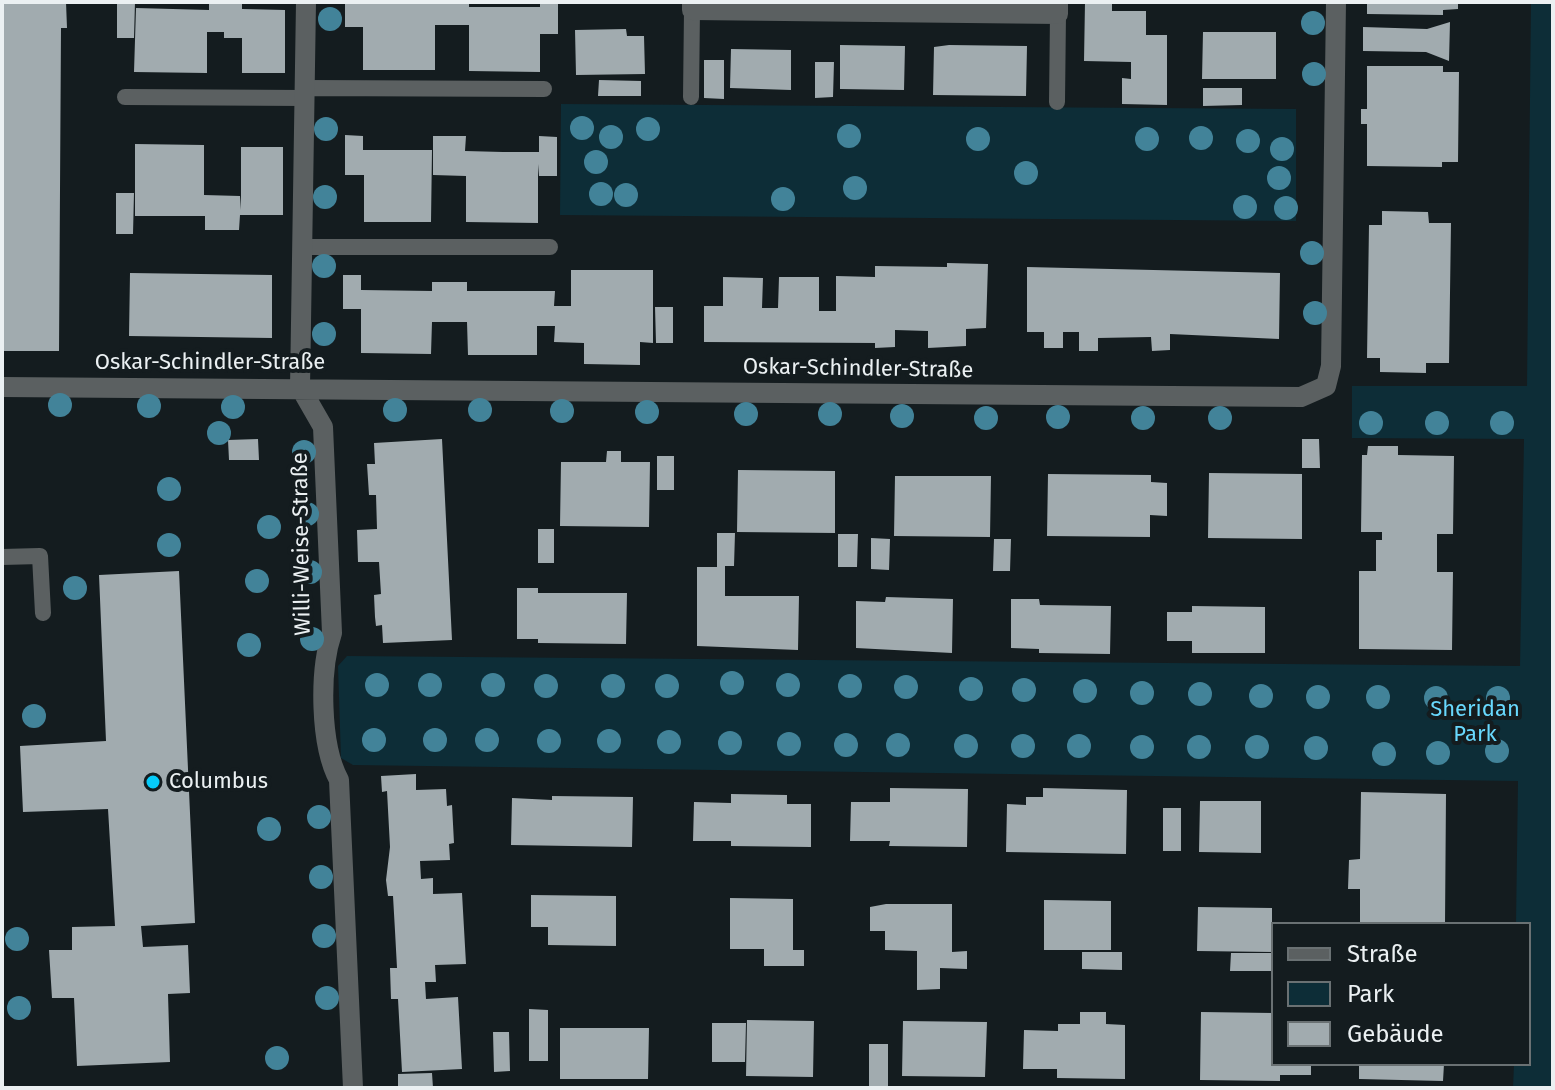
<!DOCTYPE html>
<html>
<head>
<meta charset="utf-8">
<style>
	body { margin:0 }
	#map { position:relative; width:1555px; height:1090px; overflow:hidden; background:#141c1f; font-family:"Fira Sans",sans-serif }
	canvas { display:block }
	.frame { position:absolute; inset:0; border:4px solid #ebf0f2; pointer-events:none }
	.legend { position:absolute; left:1271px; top:922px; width:260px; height:144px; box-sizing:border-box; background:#141c1f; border:2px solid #6a7173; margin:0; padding:10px 14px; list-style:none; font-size:24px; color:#ebf0f2 }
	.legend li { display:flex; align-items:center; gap:16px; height:40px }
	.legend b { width:40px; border:2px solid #6a7173 }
</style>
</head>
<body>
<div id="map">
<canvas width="1555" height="1090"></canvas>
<div class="frame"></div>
<ul class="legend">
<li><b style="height:10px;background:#5b6061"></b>Straße</li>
<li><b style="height:22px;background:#0d2d37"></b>Park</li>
<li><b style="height:22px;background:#a1abaf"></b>Gebäude</li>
</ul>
</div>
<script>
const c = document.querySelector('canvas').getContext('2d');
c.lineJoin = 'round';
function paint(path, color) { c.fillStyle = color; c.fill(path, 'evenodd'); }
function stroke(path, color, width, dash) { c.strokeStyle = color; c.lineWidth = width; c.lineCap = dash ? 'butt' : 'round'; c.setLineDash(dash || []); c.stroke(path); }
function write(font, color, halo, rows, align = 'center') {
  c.font = font + ' "Fira Sans",sans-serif'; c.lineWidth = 8; c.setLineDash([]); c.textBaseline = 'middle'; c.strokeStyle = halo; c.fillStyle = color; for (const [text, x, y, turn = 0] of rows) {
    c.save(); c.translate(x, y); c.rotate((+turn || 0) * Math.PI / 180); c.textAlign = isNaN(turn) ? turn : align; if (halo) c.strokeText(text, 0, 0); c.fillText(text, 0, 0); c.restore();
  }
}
const green = new Path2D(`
	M1531,2H1553V1088H1513L1514,1064H1529V924H1516L1518,781L353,765L341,758L338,666L347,656L1520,666L1524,439L1352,438V386H1527Z
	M561,104L1296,109V221L560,215Z`);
const building = new Path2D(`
	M2,2H66L67,28H61L59,351H2Z
	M117,2H135L134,38H117Z
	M209,2H242V9L285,10V73H242V38H224V32H207V73L134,72L136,8L209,10Z
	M345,2H469V7H540V2H558V34H540V72L469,71V25H435V70H363V27H345Z
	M1085,2H1112V11H1146V35H1167V105L1122,104V78L1131,79V62L1084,61Z
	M1367,2H1458V9L1443,10V15L1367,14Z
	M1450,22L1449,61L1426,52L1363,51V27L1427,29Z
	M626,29L627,36H644L645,74L576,75L575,30Z
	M1203,32H1276V79H1202Z
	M840,45L905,46L904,90L840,89Z
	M949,45L1027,46L1026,96L933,95L934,47Z
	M731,49L791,50V90L730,88Z
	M704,60H724V99L704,98Z
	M815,62H834L833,97L815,98Z
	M1367,66H1443V72H1459L1458,162H1442V167L1367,166V124H1361V109H1367Z
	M599,80L641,81V96H598Z
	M1203,88H1242V105L1203,106Z
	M345,135L363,136V150H432L431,222H364V175H345Z
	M433,136H466L465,151L503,152H539V136L557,137V176H539L538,164V223L466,222V176L433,175Z
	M135,144L204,145V195L240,196L241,210V147H283V215H240L239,230H205V216H135Z
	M116,193H134L133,234H116Z
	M1382,211L1428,212L1429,223H1451L1449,363H1426V373L1380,372V358H1367L1369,225H1382Z
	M947,263L988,264L986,328L966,329V346L928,348V331L895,330V347L875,348V343L704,342V306H723V277L763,278L762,308H778L779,277H819V311H836V276L875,277V266L947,267Z
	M1027,267L1280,273L1279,339L1170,334V350L1152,351L1151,337L1098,338V351H1079V332H1063V348H1044V332H1027Z
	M571,270H653V343L640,342V365L584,364V343L554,342L555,326H537V355H468L467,322H432L431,354L361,353V309H343V275H361V290L432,291V282H467V291H555L554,306H571Z
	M130,273L272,275V338L129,336Z
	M655,307H673V343H656Z
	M258,439L259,460H229L228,440Z
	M442,439L452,640L383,643L382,625L376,626L375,617L374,595L381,594L379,562H358L357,530L377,529L376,495H369L367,464H375L374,443Z
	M1302,439H1319L1320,468H1302Z
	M1368,446H1398V455L1454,456L1453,534H1437V572H1453L1452,650L1359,649V571H1376V540H1382V532H1361L1362,455H1367Z
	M607,451H621V462H650L649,527L560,526L561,462H606Z
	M657,456H674V490H657Z
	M738,470L835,471V533L737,532Z
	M1209,473L1302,474V539L1208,538Z
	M1048,474L1151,475V482L1167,483V516L1150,515V537L1047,536Z
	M895,476H991L990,537L894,536Z
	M538,529H554V563H538Z
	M717,533H735L734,566H725V596H799L798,650L697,646V567H717Z
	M838,534H858L857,567H838Z
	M871,538L890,539L889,570L871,569Z
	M994,539H1011L1010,571H993Z
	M179,571L195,923L141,926L143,947L188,945L190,993L168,994L170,1062L77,1066L74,998H52L49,950H72V927L115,926L108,809L23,812L20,746L106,741L99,575Z
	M517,588H538V593H627L626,644L538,643V639H517Z
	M886,597L953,599L952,653L856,648V601L885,602Z
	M1011,599H1039L1040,605L1111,606L1110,654L1039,653V649L1011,648Z
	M1192,606L1265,607V653H1192V641H1167V612H1192Z
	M416,774V790L446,789L447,806L452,805L454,843L449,844L450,860L420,861L421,879L433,878V894L462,893L466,964L435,965L436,982H425L426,999L458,997L462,1069L402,1072L398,999H391L390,968H397L395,931L393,896H388L386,880L390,847L387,791L382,792L381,776Z
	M890,788L968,789L967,847L889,846L890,841H850L851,802H890Z
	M1043,788L1127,790L1126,854L1006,852L1007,804L1026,805V797H1043Z
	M1361,792L1446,794L1445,924H1360V889H1348L1349,860L1360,859Z
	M731,794L787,795V804H811V847L731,846V841H693L694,802L731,803Z
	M552,796L633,797L632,847L511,845L512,798L552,800Z
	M1200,801H1261V853L1199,852Z
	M1163,808H1181V851H1163Z
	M531,895L616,896V946L548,945V927H531Z
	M730,898L793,899V950H804V966H764V949H730Z
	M1044,900L1111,901V950H1044Z
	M886,904H952V952L967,951V969L940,968V989L917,990V951L885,950V931H870V907Z
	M1198,907L1272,908V952L1197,951Z
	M1082,952H1122V970L1082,969Z
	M1231,953H1273V971H1230Z
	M529,1009L548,1010V1061H529Z
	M1080,1012H1106V1024L1125,1025V1079L1057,1078V1069H1023L1024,1030L1058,1031V1024H1080Z
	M1201,1012L1273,1013V1064H1311V1075H1280V1081L1200,1080Z
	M747,1020L814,1021L813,1077L746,1076Z
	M903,1021L987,1022L985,1077L902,1076Z
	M712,1023H746L745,1062H712Z
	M560,1028H649L648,1079H560Z
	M493,1032H509L510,1071L494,1072Z
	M869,1044H888V1088H869Z
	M1359,1064H1444L1443,1081L1359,1079Z
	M432,1073L433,1088H398V1074Z`);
const service = new Path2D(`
	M305,88L544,89
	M125,97L305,98
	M691,97L692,10
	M1057,102L1058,14
	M302,247H550
	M2,557L40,556L43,613`);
const minor = new Path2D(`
	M306,2L300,387L323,427L332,633C319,671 320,745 339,780L353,1088
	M692,2V10L1058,14V2
	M2,387L1301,397L1326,386L1331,366L1336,2`);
const trees = [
	[330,19],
	[1313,23],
	[1314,74],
	[582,128],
	[326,129],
	[648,129],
	[849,136],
	[611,137],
	[1201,138],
	[978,139],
	[1147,139],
	[1248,141],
	[1282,149],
	[596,162],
	[1026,173],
	[1279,178],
	[855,188],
	[601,194],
	[626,195],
	[325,197],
	[783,199],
	[1245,207],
	[1286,208],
	[1312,253],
	[324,266],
	[1315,313],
	[324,334],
	[60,405],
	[149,406],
	[233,407],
	[395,410],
	[480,410],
	[562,411],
	[647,412],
	[746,414],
	[830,414],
	[902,416],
	[1058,417],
	[986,418],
	[1143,418],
	[1220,418],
	[1371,423],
	[1437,423],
	[1502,423],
	[219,433],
	[304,452],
	[169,489],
	[307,514],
	[269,527],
	[169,545],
	[310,572],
	[257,581],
	[75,588],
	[312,639],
	[249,645],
	[732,683],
	[377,685],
	[430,685],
	[493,685],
	[788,685],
	[546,686],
	[613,686],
	[667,686],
	[850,686],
	[906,687],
	[971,689],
	[1024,690],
	[1085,691],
	[1142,693],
	[1200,694],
	[1261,696],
	[1318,697],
	[1378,697],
	[1436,698],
	[1498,698],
	[34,716],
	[374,740],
	[435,740],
	[487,740],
	[549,741],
	[609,741],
	[669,742],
	[730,743],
	[789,744],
	[846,745],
	[898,745],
	[966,746],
	[1023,746],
	[1079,746],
	[1142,747],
	[1199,747],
	[1257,747],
	[1316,748],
	[1497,751],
	[1438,753],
	[1384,754],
	[319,817],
	[269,829],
	[321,877],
	[324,936],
	[17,939],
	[327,998],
	[19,1008],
	[277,1058]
];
const markers = [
	[153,782,8,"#06cbf9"]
];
const streetNames = [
	["Oskar-Schindler-Straße",210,363],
	["Oskar-Schindler-Straße",858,369,1],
	["Willi-Weise-Straße",302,544,-91]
];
const parkNames = [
	["Sheridan",1475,710],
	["Park",1475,735]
];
const poiNames = [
	["Columbus",169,782]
];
paint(green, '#0d2d37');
paint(building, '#a1abaf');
stroke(service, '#5b6061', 16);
stroke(minor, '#5b6061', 20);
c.fillStyle = '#428399';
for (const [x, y] of trees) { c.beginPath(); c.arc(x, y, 12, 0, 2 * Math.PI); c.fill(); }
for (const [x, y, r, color] of markers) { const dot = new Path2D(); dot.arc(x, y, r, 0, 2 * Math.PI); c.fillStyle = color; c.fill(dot); stroke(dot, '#141c1f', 3); }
write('22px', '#ebf0f2', '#141c1f', streetNames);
write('22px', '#68d8fd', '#141c1f', parkNames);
write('22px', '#ebf0f2', '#141c1f', poiNames, 'left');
</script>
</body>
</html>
